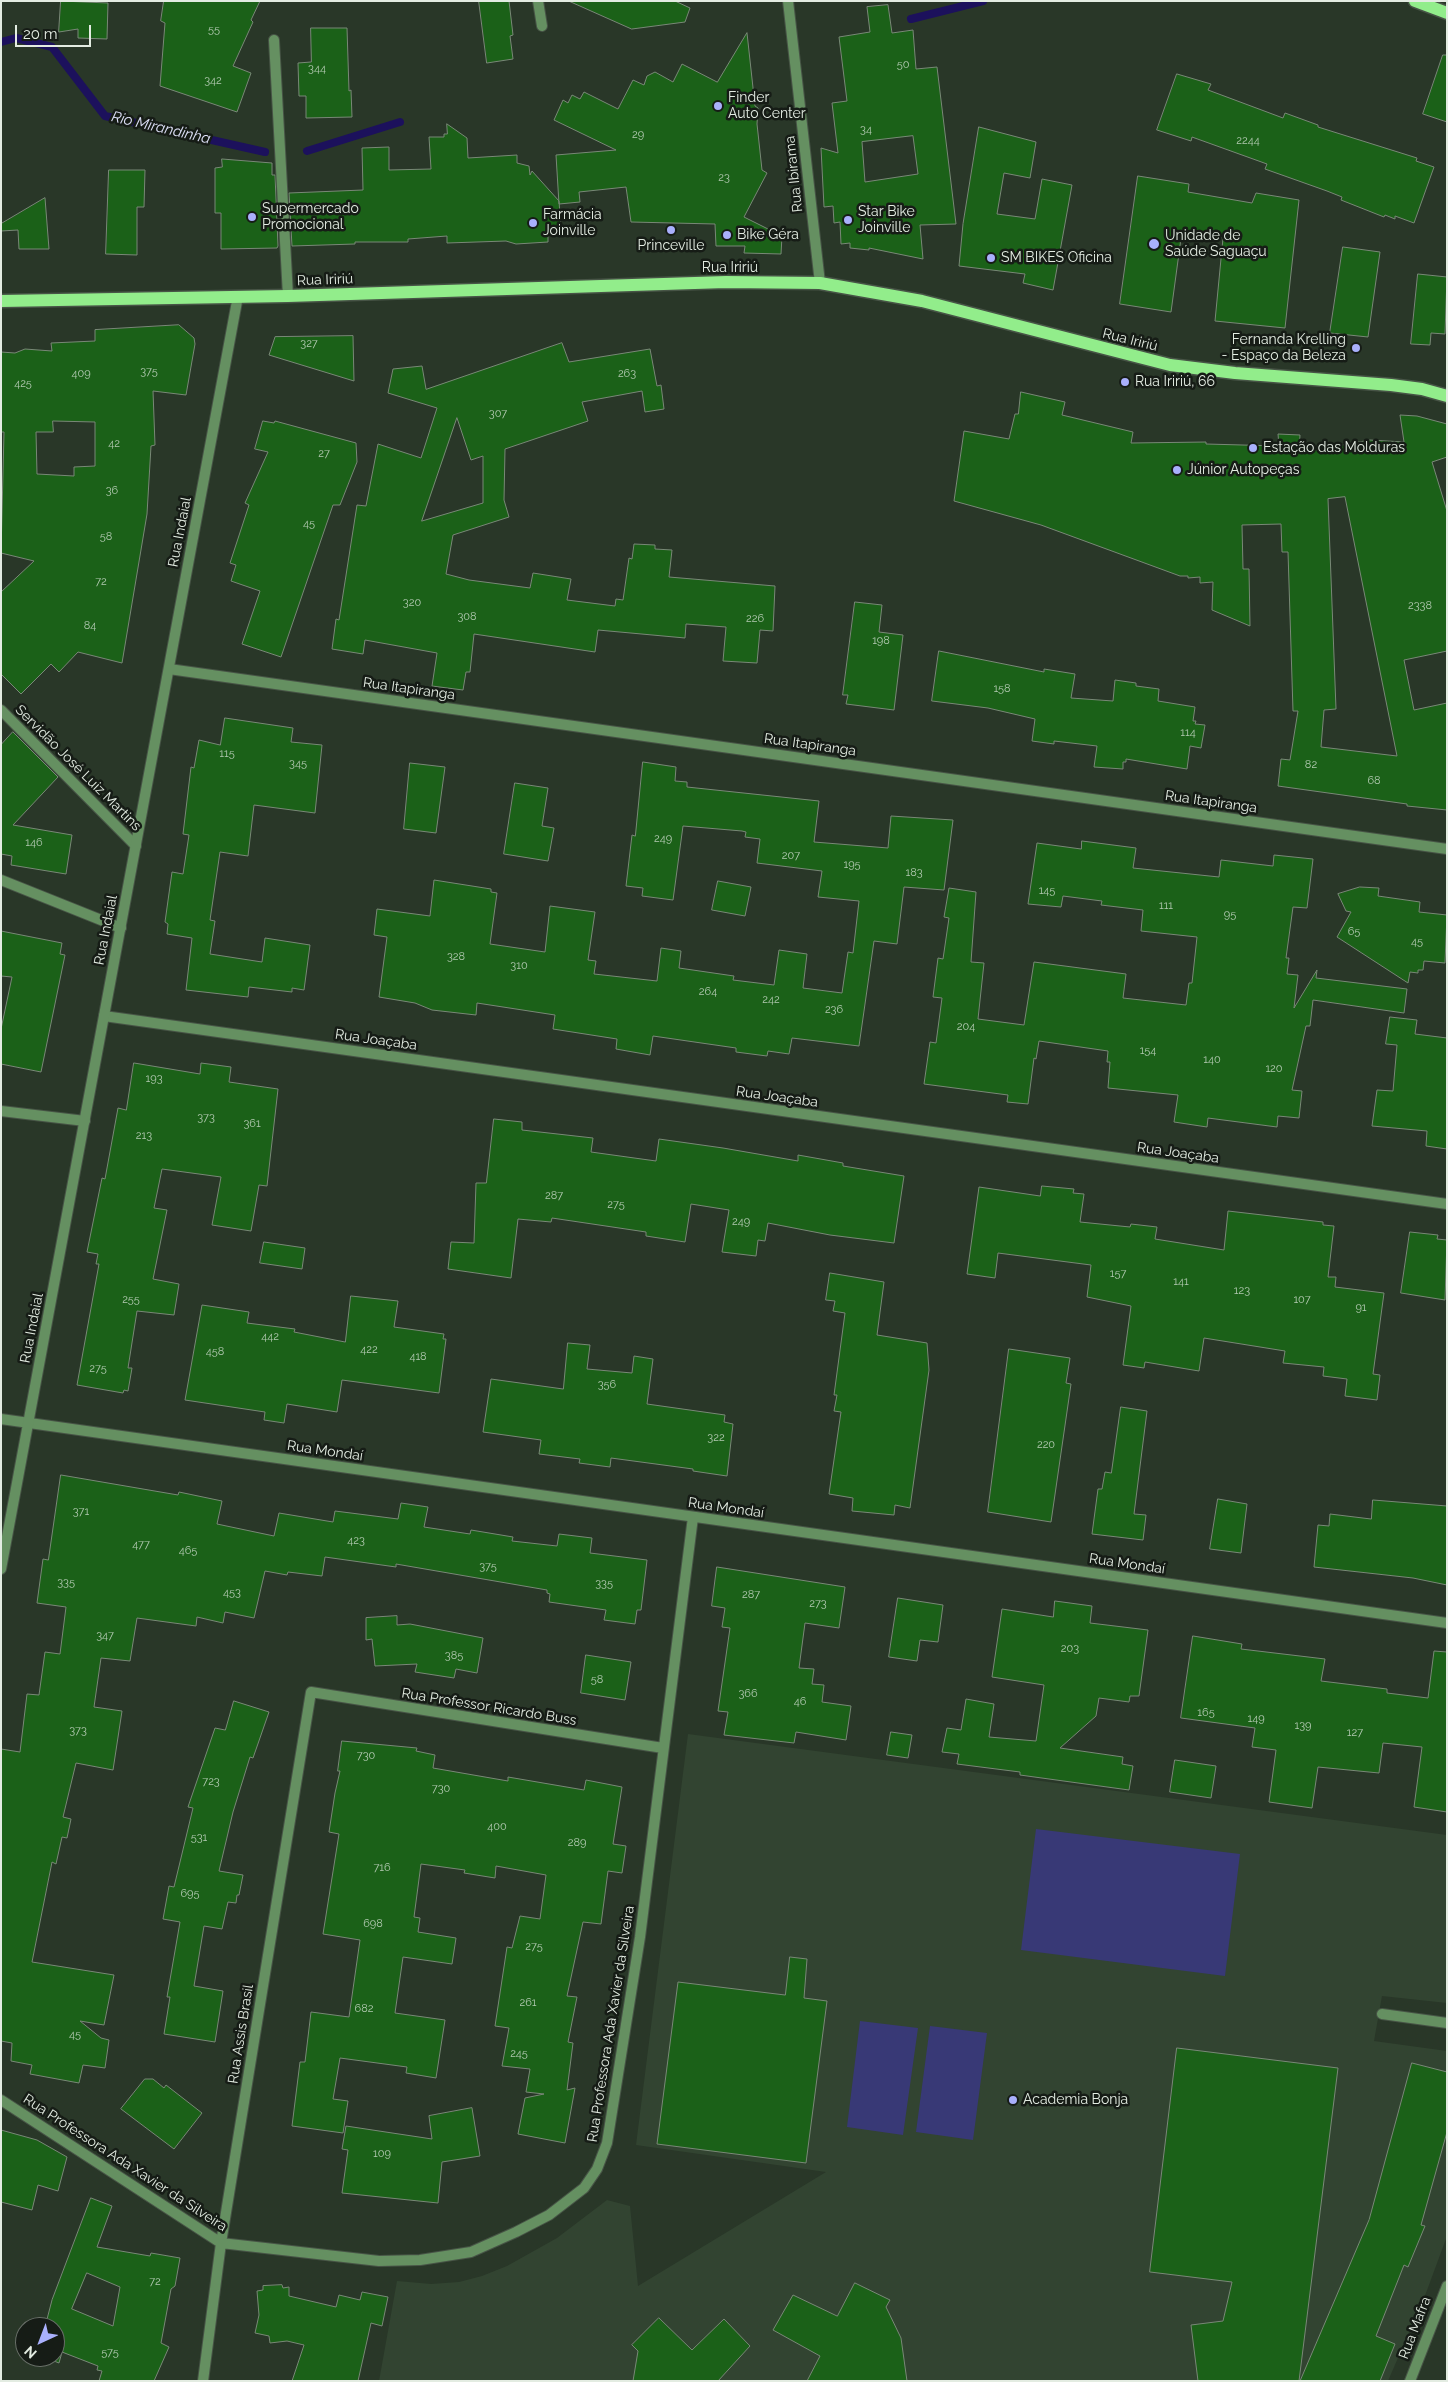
<!DOCTYPE html>
<html>
<head>
<meta charset="utf-8">
<style>
	body { margin:0 }
	#map { position:relative; width:1448px; height:2382px; overflow:hidden; background:#293728; font-family:Raleway,sans-serif }
	canvas { display:block }
	.frame { position:absolute; inset:0; border:2px solid #e3ece2; pointer-events:none }
	.north { position:absolute; left:15px; top:2317px; width:50px; height:50px; box-sizing:border-box; background:#161c16; border:1px solid #686f68; border-radius:50%; rotate:223deg; font-size:14px; font-weight:700; line-height:20px; text-align:center; color:#e3ece2 }
	.north::after { content:''; display:block; margin:auto; width:18px; height:22px; background:#a9b0fc; clip-path:polygon(50% 0,100% 100%,50% 72%,0 100%) }
	.scale { position:absolute; left:15px; top:25px; width:76px; height:22px; box-sizing:border-box; border:2px solid #e3ece2; border-top:0; padding-left:6px; font-size:15px; line-height:18px; white-space:nowrap; color:#e3ece2; -webkit-text-stroke:4px #161c16; paint-order:stroke }
</style>
</head>
<body>
<div id="map">
<canvas width="1448" height="2382"></canvas>
<div class="frame"></div>
<div class="north">N</div>
<div class="scale">20 m</div>
</div>
<script>
const c = document.querySelector('canvas').getContext('2d');
c.lineJoin = 'round';
function paint(path, color) { c.fillStyle = color; c.fill(path, 'evenodd'); }
function stroke(path, color, width, dash) { c.strokeStyle = color; c.lineWidth = width; c.lineCap = dash ? 'butt' : 'round'; c.setLineDash(dash || []); c.stroke(path); }
function write(font, color, halo, rows, align = 'center') {
  c.font = font + ' Raleway,sans-serif'; c.lineWidth = 5; c.setLineDash([]); c.textBaseline = 'middle'; c.strokeStyle = halo; c.fillStyle = color; for (const [text, x, y, turn = 0] of rows) {
    c.save(); c.translate(x, y); c.rotate((+turn || 0) * Math.PI / 180); c.textAlign = isNaN(turn) ? turn : align; if (halo) c.strokeText(text, 0, 0); c.fillText(text, 0, 0); c.restore();
  }
}
const built = new Path2D(`
	M688,1734L1447,1835V2003L1382,1996L1374,2041L1447,2051V2236L1426,2293L1388,2381H379L397,2281L431,2284L459,2282L482,2276L507,2266L557,2238L607,2200L630,2206L638,2286L826,2172L636,2145Z`);
const green = new Path2D(`
	M1036,1829L1240,1854L1225,1976L1021,1950Z
	M860,2021L918,2028L903,2135L847,2127Z
	M930,2026L987,2033L973,2140L916,2132Z`);
const stream = new Path2D(`
	M911,19L983,1
	M1,42L16,38L52,47L105,116L265,152
	M307,151L400,122`);
const building = new Path2D(`
	M61,1L108,3L107,39L78,38V29L59,32Z
	M164,1H260L251,20L253,22L233,66L251,73L237,112L160,86L165,23L161,21Z
	M479,1H509L513,35L510,36L513,59L487,63Z
	M569,1H675L690,8L685,22L632,29Z
	M888,5L892,33L913,30L916,69L937,67L956,224L920,225L923,259L869,248V250L850,248V243L841,244L840,222L834,223L833,206L824,207L821,148L838,153L832,103L847,101L839,37L870,32L867,7ZM913,136L918,174L865,182L862,142Z
	M311,28H347L349,91L351,90L352,117L306,118V96H299L298,63L311,62Z
	M747,33L755,106L758,108L757,124L762,170L767,173L744,217L782,236L781,254L744,253L745,246H716L715,224L631,222L626,187L579,192L580,202L559,204L556,155L616,150L554,120L563,100L568,103L572,95L580,99L584,92L618,109L633,80L644,85L647,76L655,72L673,82L682,64L717,82Z
	M1443,55H1447V122L1423,114Z
	M1177,74L1211,84L1208,90L1283,118L1285,113L1318,125V127L1417,158L1416,161L1434,167L1414,223L1395,216V219L1385,215L1384,217L1341,200L1342,197L1327,191L1265,169L1267,164L1192,137L1191,141L1157,130Z
	M447,124L467,138L468,158L517,155V163L529,166L530,175L532,171L559,201L561,229L548,230V242L516,244L506,241L447,243V236L408,239V242H355V244L292,246L289,193L363,190L362,148L389,147V170L431,169L429,137H444V134H447Z
	M979,127L1036,142L1030,178L1004,173L997,214L1035,219L1042,179L1072,185L1053,290L1023,283L1025,274L959,266L963,224Z
	M222,159L272,163V175H275L278,246L277,248L221,249V213H215V168L222,167Z
	M109,170H145L144,207H137V255L106,254Z
	M1138,176L1189,184L1188,192L1252,203L1256,193L1299,200L1285,328L1215,321L1223,238L1182,231L1171,312L1120,304Z
	M45,198L49,249H19L18,230L1,231V224Z
	M1343,247L1380,252L1368,337L1330,333Z
	M1418,274L1447,277L1445,334L1431,333L1430,345L1411,344Z
	M179,325L194,338L195,344L186,395L153,391L155,445L151,446L147,514L122,663L78,652L59,672L51,664L21,694L1,674V592L34,561L1,553L4,432H1V352L15,353L25,349L52,351L51,343L95,341V330ZM53,421L95,422V466L74,467V476L37,474L36,432H53Z
	M353,336L354,381L269,355L275,337Z
	M562,343L569,362L650,349L657,386L661,385L664,409L645,412L642,391L582,402L588,421L505,449L504,500L509,517L453,535L446,574L469,580L530,588L533,573L571,579L567,600L615,606L616,599L623,600L629,558L632,559L634,544L655,545V549L672,550L669,577L775,586L773,631L760,630L757,663L723,661L726,627L686,624L685,638L598,630L595,652L474,634L470,672H466L463,690L432,686L437,653L365,640L363,654L332,649L336,619L339,620L357,505L366,506L378,444L421,458L437,408L388,393L393,369L422,366L426,389ZM457,418L471,460L483,456V503L422,521Z
	M1021,392L1065,402L1062,415L1133,432L1131,443L1206,442V444L1279,446L1278,434L1300,435L1299,453L1370,440L1404,442L1400,415L1417,416L1447,424V457L1432,462L1447,511V651L1404,660L1414,710L1447,703V810L1407,806V804L1278,786L1281,759L1290,760L1298,711H1293L1288,552H1282L1281,524L1242,525L1243,569H1249L1250,626L1212,610L1213,582L1200,583V577L1188,578V576H1180L1041,525L954,501L964,431L1009,439L1015,414H1018ZM1345,497L1397,756L1321,747L1324,710L1336,709L1328,499Z
	M263,421L274,423L275,421L356,443L357,462L340,505H333L281,657L242,644L260,591L231,581L236,565L230,563L249,505L245,503L268,452L255,449Z
	M855,602L882,605L879,632L903,635L894,710L846,704L848,695H843Z
	M939,651L1044,672V669L1075,674L1071,698L1113,701L1115,680L1136,683V686L1159,689L1158,701L1195,707L1193,721H1196L1195,724L1205,725L1201,748L1190,746L1187,769L1126,759V762H1123V769L1094,767L1097,746L1054,741V744L1032,741L1035,719L988,708L932,701Z
	M225,718L293,728L291,742L322,745L315,813L254,805L248,856L220,852L210,920L215,921L210,954L262,962L265,938L310,945L304,990L292,988V992L249,987L248,997L186,990L192,938L167,934L168,924L165,922L172,872L183,874L189,835L183,834L191,767L194,768L199,740L220,745Z
	M13,732L58,777L13,825L72,835L66,874L11,865L12,856L1,854V745Z
	M643,762L676,767L675,781L687,782V787L819,801L814,842L888,848L891,816L953,820L944,890L904,887L897,944L874,941L859,1046L792,1038L789,1054L768,1051L767,1056L736,1052V1048L653,1036L650,1055L616,1049L617,1039L553,1029L555,1015L477,1003L476,1015L432,1010L415,1003L379,997L387,937L374,935L377,909L430,916L434,880L491,889V892L497,893L490,944L545,952L550,906L595,912L588,960L596,961L594,974L657,981L661,948L681,951L679,968L734,976L733,980L774,985L779,950L807,954L803,988L842,993L848,952L853,953L859,901L818,897L822,871L757,863L760,839L745,837L746,832L742,831L683,826L673,900L642,896L643,888L626,886L632,835L635,836Z
	M410,763L445,767L436,833L404,829Z
	M515,783L548,788L542,826L554,828L548,861L504,854Z
	M1082,841L1136,848L1133,868L1219,877L1221,860L1273,866L1274,855L1313,859L1307,908L1293,907L1286,958H1289L1287,974L1298,975L1294,1008L1317,970L1316,978L1407,989L1404,1013L1313,1000L1310,1026H1306L1292,1090L1302,1091L1299,1118L1278,1116L1277,1127L1208,1118L1207,1127L1174,1122L1178,1095L1108,1088L1110,1062H1107L1108,1051L1039,1041L1036,1059L1034,1058L1028,1104L1007,1102L1008,1095L924,1084L930,1042L936,1043L942,998L933,997L938,958L943,959L949,918L944,917L949,888L976,892L971,962L984,963L978,1019L1024,1025L1034,962L1126,974L1123,998L1186,1005L1189,983H1192L1197,937L1141,931L1143,910L1101,905L1102,901L1063,896L1061,907L1028,904L1037,843L1081,849Z
	M718,881L751,887L745,916L712,910Z
	M1360,887L1379,888L1378,896L1420,902L1419,912L1447,915L1445,963L1424,961L1423,970H1418V973L1410,972L1408,983L1337,937L1351,912L1346,911L1338,894Z
	M1,931L62,943L60,954L65,955L41,1072L1,1064V1029L12,977L1,976Z
	M1390,1017L1417,1020L1415,1034L1447,1038V1149L1426,1146L1427,1131L1372,1126L1377,1090L1393,1091L1397,1045L1386,1044Z
	M134,1063L200,1074L201,1063L231,1067L229,1082L278,1089L267,1186L259,1185L251,1231L212,1225L221,1177L162,1169L154,1208L167,1210L153,1279L179,1284L174,1315L137,1311L128,1368H132L128,1391L124,1390L123,1393L77,1385L99,1264H96L98,1254L87,1252L102,1178L105,1179L118,1108L126,1110Z
	M494,1119L522,1122V1130L593,1138L591,1152L656,1161L659,1139L723,1148L798,1161V1155L843,1163V1166L904,1176L894,1243L830,1235L768,1223L765,1241L758,1240L756,1256L722,1252L729,1210L691,1204L685,1242L646,1236V1232L552,1218L551,1222L518,1219L511,1278L448,1269L451,1242L474,1243L476,1183H486Z
	M1042,1186L1074,1189L1073,1193L1084,1194L1080,1222L1130,1227L1131,1224L1157,1227L1155,1239L1224,1250L1228,1211L1323,1222V1225L1334,1226L1328,1277H1336L1335,1287L1384,1293L1373,1374L1380,1375L1377,1400L1345,1396L1347,1379L1323,1376L1324,1367L1283,1363L1285,1351L1204,1338L1199,1371L1145,1362L1144,1368L1123,1365L1131,1306L1087,1297L1091,1265L998,1253L995,1278L967,1274L979,1187L1040,1196Z
	M1410,1232L1438,1235L1437,1239L1447,1240L1445,1300L1401,1293Z
	M264,1242L305,1248L302,1269L260,1263Z
	M830,1273L884,1282L877,1335L927,1343L929,1370L910,1508L895,1505L894,1515L852,1511L853,1498L829,1494L841,1412L834,1411L837,1395H834L845,1313L833,1311L835,1301L826,1300Z
	M351,1296L398,1301L394,1327L444,1334L443,1339H446L439,1393L342,1380L337,1412L287,1404L284,1423L264,1420L265,1412L185,1400L202,1305L249,1312L247,1323L295,1329L294,1332L345,1342Z
	M568,1343L590,1345L587,1369L632,1373L634,1356L653,1359L647,1404L725,1415L724,1422L733,1424L727,1476L693,1471V1469L611,1458L610,1467L579,1463L580,1459L539,1454L541,1440L483,1432L491,1379L563,1389Z
	M1009,1349L1070,1358L1066,1383L1071,1384L1051,1522L988,1512Z
	M1121,1407L1147,1411L1134,1514L1146,1515L1143,1540L1092,1534L1098,1489H1102L1105,1472L1111,1473Z
	M61,1475L178,1495L179,1492L222,1501L217,1524L274,1536L279,1513L333,1522L335,1511L398,1519L401,1503L428,1507L424,1527L470,1534L471,1530L513,1537L512,1541L557,1546L559,1534L592,1538L590,1553L647,1560L641,1610H637L635,1624L604,1620L606,1610L549,1602L550,1594L547,1593V1590L396,1564V1567L325,1557L322,1576L288,1572L287,1575L265,1571L254,1618L225,1612L223,1623L197,1617L196,1626L137,1618L130,1661L101,1658L94,1707L122,1711L113,1770L76,1763L63,1817L71,1819L67,1838L62,1837L56,1864L52,1862L32,1962L114,1975L104,2025L80,2021L101,2038L109,2040L105,2068L83,2065L79,2083L30,2074L32,2065L11,2061L12,2043L1,2041V1749L20,1752L27,1694L39,1695L45,1652L60,1654L66,1607L37,1603L43,1559L48,1560Z
	M1218,1499L1247,1504L1241,1553L1210,1549Z
	M1373,1500L1447,1506V1585L1413,1578L1314,1567L1318,1525L1329,1526L1330,1514L1371,1519Z
	M717,1567L845,1587L839,1628L805,1623L799,1668L814,1669L812,1684L824,1685L822,1702L851,1706L846,1740L796,1732L794,1743L724,1735L728,1712L718,1711L730,1628L722,1627L725,1608L712,1606Z
	M898,1598L943,1605L938,1642L920,1640L917,1661L889,1657Z
	M1055,1601L1092,1606L1090,1623L1148,1630L1139,1696H1130L1129,1702L1099,1698L1096,1716L1060,1748L1123,1757L1122,1764L1133,1766L1129,1790L1020,1775V1772L957,1764L959,1754L942,1752L947,1728L961,1730L966,1699L994,1704L989,1737L1036,1741L1044,1685L992,1677L1002,1609L1053,1617Z
	M397,1616V1625L410,1624L483,1638L477,1673L456,1669L454,1678L415,1672L417,1664L375,1666L372,1639L366,1640V1618Z
	M1193,1636L1242,1644L1241,1649L1325,1659L1321,1681L1387,1689V1693L1428,1698L1434,1651L1447,1652V1812L1414,1807L1422,1747L1383,1743L1379,1773L1318,1767L1312,1808L1269,1802L1276,1750L1252,1747L1255,1728L1181,1718Z
	M586,1655L631,1662L625,1700L581,1693Z
	M234,1701L269,1712L253,1758L250,1757L233,1812L219,1871L243,1875L239,1895H237L236,1903L228,1902L222,1929L204,1926L194,1986L223,1991L215,2042L164,2034L170,1997H167L180,1922L163,1919L169,1886L174,1887L193,1808L188,1807L215,1728L225,1730Z
	M891,1732L912,1735L908,1758L887,1755Z
	M342,1741L417,1748L416,1751L435,1755L433,1768L508,1781V1777L584,1790L586,1780L622,1787L613,1844L626,1846L622,1873L608,1871L601,1924L583,1922L567,1996L577,1997L568,2042L573,2043L567,2090L575,2088L565,2143L518,2134L525,2098L544,2094L526,2092L530,2069L502,2066L509,2028L495,2026L507,1947L512,1948L520,1916L540,1919L546,1875L496,1866L495,1878L464,1873L465,1870L421,1864L414,1917L420,1918L418,1932L456,1938L452,1964L403,1957L395,2013L445,2020L436,2078L406,2073L407,2067L340,2058L333,2099L348,2101L343,2133L292,2126L300,2062H305L311,2012L349,2017L360,1940L323,1934L339,1834L329,1832L335,1793L340,1771H338Z
	M1175,1760L1216,1766L1211,1798L1170,1792Z
	M790,1957L807,1959L804,1998L827,2001L806,2163L657,2144L678,1982L785,1995Z
	M1177,2048L1338,2068L1299,2381H1198L1191,2325L1223,2321L1232,2282L1150,2272Z
	M1412,2063L1447,2072V2132L1421,2225L1425,2226L1408,2267L1404,2265L1376,2336L1395,2344L1380,2381H1300L1369,2220Z
	M145,2079H153L164,2088L166,2085L202,2113L174,2149L121,2109Z
	M472,2108L480,2156L442,2162L438,2203L342,2193L348,2150L342,2149L346,2126L432,2139L429,2116Z
	M1,2130L37,2140L67,2157L58,2191L38,2185L32,2210L1,2202Z
	M91,2198L112,2206L97,2247L150,2256L151,2253L180,2258L175,2286L171,2289L161,2343L169,2347L154,2381H99L102,2371L97,2370L98,2366L62,2352L59,2363L44,2357H55V2327H45L52,2300ZM87,2273L120,2287L113,2326L72,2309Z
	M855,2283L890,2300L886,2307L901,2338L907,2381H807L820,2356L773,2330L793,2295L837,2316Z
	M282,2285L283,2288L289,2287V2296L336,2307L339,2295L360,2300L362,2292L388,2297L382,2326L371,2323L358,2381H292L304,2345L287,2341L270,2343L269,2336L255,2333L259,2315L257,2291L263,2290V2286Z
	M659,2318L692,2350L724,2319L750,2346L718,2381H633L638,2351L632,2345Z`);
const minor = new Path2D(`
	M538,1L542,26
	M274,40L288,296
	M169,669L1447,849
	M1,710L136,846
	M1,880L121,928
	M104,1016L1447,1204
	M1,1111L85,1121
	M1,1419L1447,1623
	M1382,2014L1447,2023
	M1,2100L221,2243L379,2261L420,2260L471,2252L516,2232L549,2215L584,2188L597,2169L607,2143L640,1937L693,1517
	M203,2381L221,2243L311,1692L663,1748
	M1410,2381L1447,2286`);
const tertiary = new Path2D(`
	M788,1L820,283
	M1,1569L238,296`);
const primary = new Path2D(`
	M1415,1L1447,13
	M1,301L288,296L726,282L820,283L922,301L1170,365L1235,373L1391,385L1422,389L1447,396`);
const markers = [
	[718,106,5,"#a9b0fc"],
	[252,217,5,"#a9b0fc"],
	[848,220,5,"#a9b0fc"],
	[533,223,5,"#a9b0fc"],
	[671,230,5,"#a9b0fc"],
	[727,235,5,"#a9b0fc"],
	[1154,244,6,"#a9b0fc"],
	[991,258,5,"#a9b0fc"],
	[1356,348,5,"#a9b0fc"],
	[1125,382,5,"#a9b0fc"],
	[1253,448,5,"#a9b0fc"],
	[1177,470,5,"#a9b0fc"],
	[1013,2100,5,"#a9b0fc"]
];
const numberNames = [
	["55",214,30],
	["50",903,65],
	["344",317,69],
	["342",213,81],
	["34",866,130],
	["29",638,135],
	["2244",1248,141],
	["23",724,178],
	["327",309,344],
	["375",149,372],
	["409",81,374],
	["263",627,374],
	["425",23,384],
	["307",498,414],
	["42",114,444],
	["27",324,454],
	["36",112,491],
	["45",309,524],
	["58",106,537],
	["72",101,582],
	["320",412,603],
	["2338",1420,606],
	["308",467,617],
	["226",755,619],
	["84",90,626],
	["198",881,641],
	["158",1002,689],
	["114",1188,733],
	["115",227,754],
	["345",298,764],
	["82",1311,765],
	["68",1374,781],
	["249",663,839],
	["146",34,843],
	["207",791,856],
	["195",852,865],
	["183",914,873],
	["145",1047,891],
	["111",1166,906],
	["95",1230,915],
	["65",1354,932],
	["45",1417,942],
	["328",456,957],
	["310",519,966],
	["264",708,992],
	["242",771,1000],
	["236",834,1010],
	["204",966,1027],
	["154",1148,1051],
	["140",1212,1060],
	["120",1274,1069],
	["193",154,1079],
	["373",206,1118],
	["361",252,1124],
	["213",144,1136],
	["287",554,1196],
	["275",616,1205],
	["249",741,1222],
	["157",1118,1274],
	["141",1181,1282],
	["123",1242,1291],
	["255",131,1300],
	["107",1302,1300],
	["91",1361,1308],
	["442",270,1337],
	["422",369,1350],
	["458",215,1352],
	["418",418,1357],
	["275",98,1369],
	["356",607,1385],
	["322",716,1438],
	["220",1046,1445],
	["371",81,1512],
	["423",356,1541],
	["477",141,1545],
	["465",188,1551],
	["375",488,1567],
	["335",66,1583],
	["335",604,1584],
	["453",232,1593],
	["287",751,1595],
	["273",818,1604],
	["347",105,1636],
	["203",1070,1649],
	["385",454,1656],
	["58",597,1680],
	["366",748,1694],
	["46",800,1702],
	["165",1206,1713],
	["149",1256,1719],
	["139",1303,1726],
	["373",78,1731],
	["127",1355,1733],
	["730",366,1756],
	["723",211,1782],
	["730",441,1789],
	["400",497,1827],
	["531",199,1838],
	["289",577,1843],
	["716",382,1868],
	["695",190,1894],
	["698",373,1924],
	["275",534,1947],
	["261",528,2003],
	["682",364,2009],
	["45",75,2035],
	["245",519,2054],
	["109",382,2154],
	["72",155,2282],
	["575",110,2353]
];
const poiNames = [
	["Finder",728,98],
	["Auto Center",728,114],
	["Supermercado",262,209],
	["Promocional",262,225],
	["Star Bike",858,212],
	["Joinville",858,228],
	["Farmácia",543,215],
	["Joinville",543,231],
	["Bike Géra",737,235],
	["Unidade de",1165,236],
	["Saúde Saguaçu",1165,252],
	["Princeville",671,246,"center"],
	["SM BIKES Oficina",1001,258],
	["Fernanda Krelling",1346,340,"right"],
	["- Espaço da Beleza",1346,356,"right"],
	["Rua Iririú, 66",1135,382],
	["Estação das Molduras",1263,448],
	["Júnior Autopeças",1187,470],
	["Academia Bonja",1023,2100]
];
const streetNames = [
	["Rua Ibirama",794,174,-96],
	["Rua Iririú",730,268],
	["Rua Iririú",325,280,-2],
	["Rua Iririú",1130,340,14],
	["Rua Indaial",180,532,-79],
	["Rua Itapiranga",409,689,8],
	["Rua Itapiranga",810,745,8],
	["Servidão José Luiz Martins",78,768,45],
	["Rua Itapiranga",1211,802,8],
	["Rua Indaial",106,930,-79],
	["Rua Joaçaba",376,1040,8],
	["Rua Joaçaba",777,1097,8],
	["Rua Joaçaba",1178,1153,8],
	["Rua Indaial",32,1328,-79],
	["Rua Mondaí",325,1451,8],
	["Rua Mondaí",726,1508,8],
	["Rua Mondaí",1127,1564,8],
	["Rua Professor Ricardo Buss",489,1707,9],
	["Rua Professora Ada Xavier da Silveira",611,2024,-81],
	["Rua Assis Brasil",241,2034,-81],
	["Rua Professora Ada Xavier da Silveira",125,2163,33],
	["Rua Mafra",1415,2328,-69]
];
const waterNames = [
	["Rio Mirandinha",161,128,13]
];
paint(built, '#324431');
paint(green, '#383976');
stroke(stream, '#1c115c', 8);
paint(building, '#1b6118');
stroke(building, '#798877', 1);
stroke(minor, '#475446', 12);
stroke(tertiary, '#475446', 12);
stroke(primary, '#475446', 15);
stroke(minor, '#659061', 10);
stroke(tertiary, '#659061', 10);
stroke(primary, '#92ed8b', 12);
for (const [x, y, r, color] of markers) { const dot = new Path2D(); dot.arc(x, y, r, 0, 2 * Math.PI); c.fillStyle = color; c.fill(dot); stroke(dot, '#161c16', 2); }
write('11px', '#b1c9b0', null, numberNames);
write('14px', '#e3ece2', '#161c16', poiNames, 'left');
write('14px', '#e3ece2', '#161c16', streetNames);
write('italic 15px', '#dee1f8', '#161c16', waterNames);
</script>
</body>
</html>
